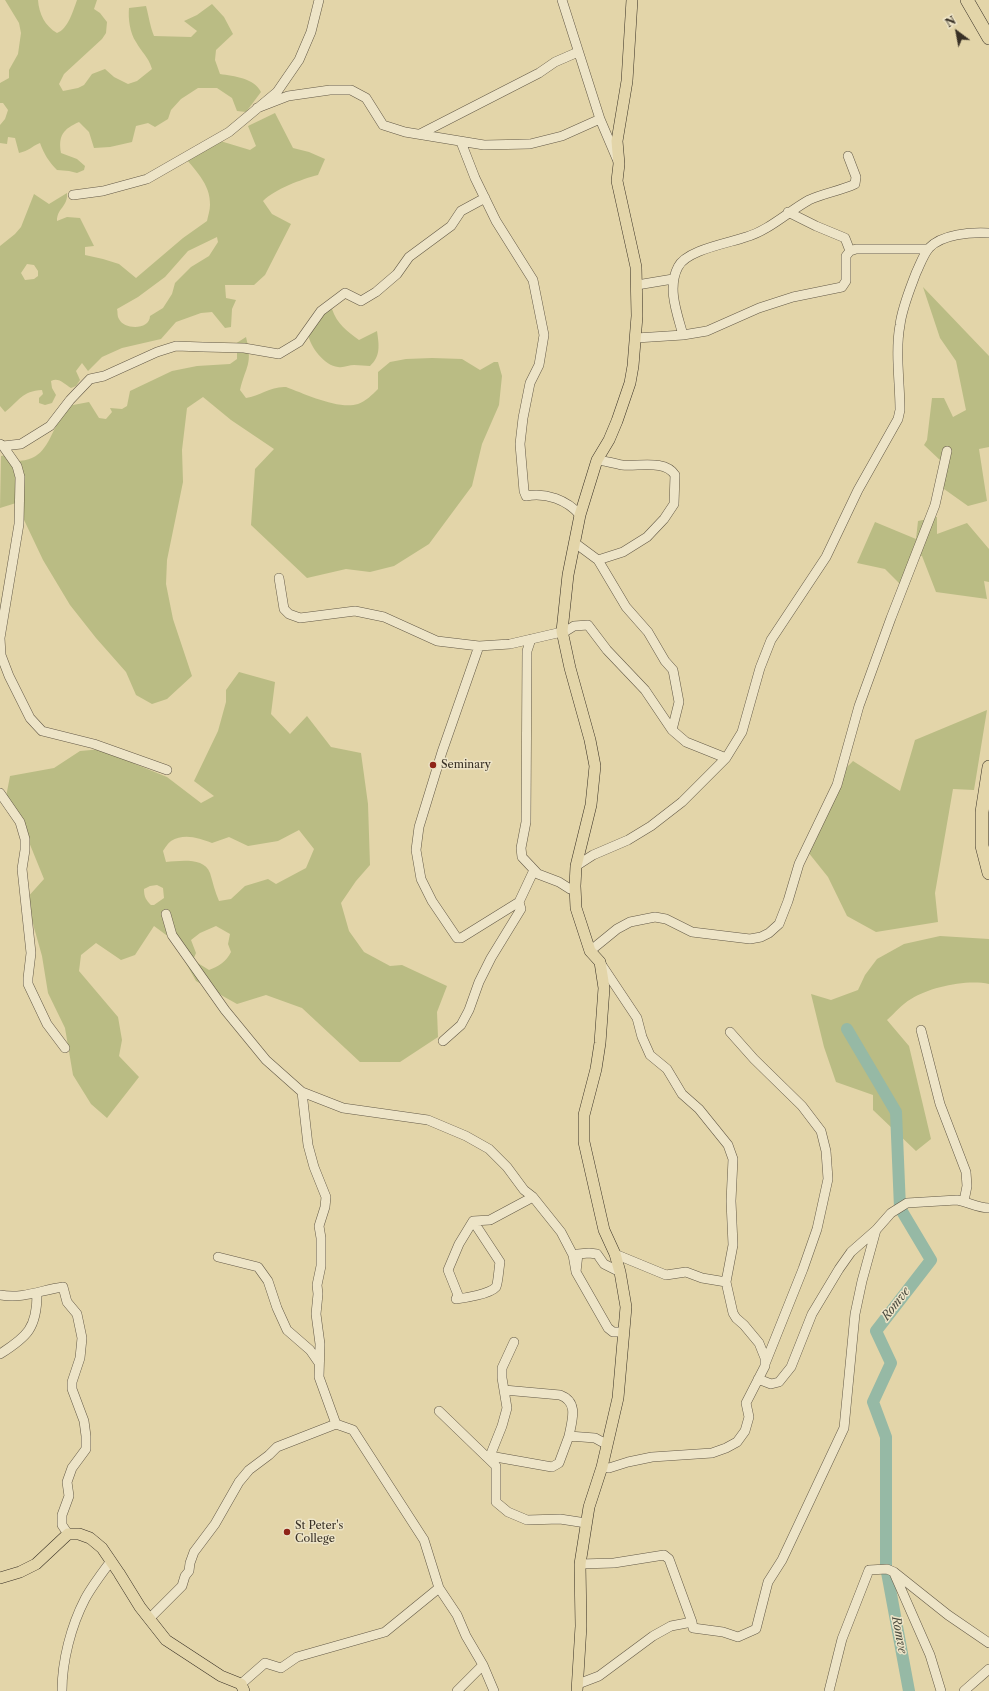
<!DOCTYPE html>
<html>
<head>
<meta charset="utf-8">
<style>
	body { margin:0 }
	#map { position:relative; width:989px; height:1691px; overflow:hidden; background:#e3d5a9; font-family:"Libre Caslon Text",serif }
	canvas { display:block }
	.north { position:absolute; left:937px; top:12px; width:40px; height:40px; -webkit-text-stroke:3px #ede4c7; paint-order:stroke; rotate:328deg; font-size:11px; font-weight:700; line-height:16px; text-align:center; color:#383025 }
	.north::after { content:''; display:block; margin:auto; width:14px; height:18px; background:#383025; clip-path:polygon(50% 0,100% 100%,50% 72%,0 100%) }
</style>
</head>
<body>
<div id="map">
<canvas width="989" height="1691"></canvas>
<div class="north">N</div>
</div>
<script>
const c = document.querySelector('canvas').getContext('2d');
c.lineJoin = 'round';
function paint(path, color) { c.fillStyle = color; c.fill(path, 'evenodd'); }
function stroke(path, color, width, dash) { c.strokeStyle = color; c.lineWidth = width; c.lineCap = dash ? 'butt' : 'round'; c.setLineDash(dash || []); c.stroke(path); }
function write(font, color, halo, rows, align = 'center') {
  c.font = font + ' "Libre Caslon Text",serif'; c.lineWidth = 3; c.setLineDash([]); c.textBaseline = 'middle'; c.strokeStyle = halo; c.fillStyle = color; for (const [text, x, y, turn = 0] of rows) {
    c.save(); c.translate(x, y); c.rotate((+turn || 0) * Math.PI / 180); c.textAlign = isNaN(turn) ? turn : align; if (halo) c.strokeText(text, 0, 0); c.fillText(text, 0, 0); c.restore();
  }
}
const green = new Path2D(`
	M5,0H38C39,14 45,26 57,33C68,29 73,11 77,0H97L94,9L100,13L107,22L106,33L102,39L64,74L59,84L63,91L78,88L84,85L92,74L105,69L114,77L128,84L137,81L152,69C148,56 142,53 136,42C130,33 128,19 129,8L146,6C149,17 150,26 154,36L191,37L197,31L184,21L197,15L212,4L224,17L233,34L216,50L215,60L220,74C234,76 254,78 261,92L246,112L237,111L232,98L217,88H198L181,99L171,110L168,119L155,127L148,123L136,126L132,142L110,147L94,148L89,132L79,122C63,129 58,136 61,153L77,159L85,166L84,170L77,173L69,171L57,170C49,162 44,154 40,143C32,146 29,151 19,153L15,138L8,137L7,144L0,143V125L5,119L8,110L3,103H0V83L9,78V70L18,54L21,33L19,23Z
	M275,113L293,148L309,152L325,159L318,175C302,179 275,189 263,201L272,214L291,224L265,275L254,285H225L226,298L236,300L232,309L231,327L225,328L212,312L201,313L176,322L161,339L122,348L102,357L88,371L82,363L76,371L80,380L76,386L71,388C64,384 59,377 51,381L52,388L56,395L52,403L45,405L39,403V398L43,394L42,390C22,391 19,401 5,412L0,406V246L15,234L21,227L34,194L49,204L67,193C68,207 57,208 57,221L67,217L80,218L94,246L85,247V255L103,259L119,264L136,278L183,238L207,221C208,216 210,210 210,205C211,184 194,169 182,154L217,140L250,150L256,146L248,126ZM217,237L218,242L209,256L191,267L175,283L172,294L163,308L150,316C150,330 124,330 119,319C117,316 118,313 117,309L138,297L165,277L188,251ZM27,264L34,265L38,271V276L34,279L25,280L21,273Z
	M923,287L989,356V447L979,449L987,501L968,506L937,484L942,462L924,445L927,440L932,398H944L953,417L966,410L956,361L940,338Z
	M324,306L332,309C337,324 347,331 359,340L377,331C379,345 381,356 370,366C365,366 360,365 354,365C349,365 344,368 338,367C325,366 310,347 308,334C307,326 313,317 316,310Z
	M246,337C253,365 246,365 240,390L246,398C260,396 271,386 286,387C305,394 339,410 358,404C366,401 372,395 378,389V372L390,362L406,359L432,358L462,359L480,370L494,362H498L502,376L499,405L482,444L472,486L429,544L394,566L370,572L346,569L307,578L251,525L255,469L274,449L231,420L203,397L187,408L182,450L183,482L167,560L166,584L173,619L192,676L167,699L152,704L136,695L126,672L96,638L70,605L43,560L16,503L0,508L1,456L12,454L16,461C42,461 47,444 57,424C60,417 64,411 68,405H73L89,402L99,418L106,419L112,412L110,408L122,409L127,406L130,391L172,371L197,366L230,364L237,359V349L235,344Z
	M937,517V534L967,523L989,549V582L984,581L987,599L936,592L922,556L912,554L902,586L885,569L857,563L875,522L916,539L918,521Z
	M239,672L275,682L271,714L290,734L307,716L331,747L361,753L368,804L370,865L356,881L341,903L349,931L364,952L390,966L402,965L447,986L437,1012L438,1037L400,1062H360L302,1008L266,995L237,1004L196,981L173,940L154,926L135,955L121,960L96,943L81,955L79,971L118,1017L122,1040L119,1056L139,1077L107,1118L91,1104L73,1075L65,1028L48,993L42,956L26,899L44,879L20,820L6,797L10,776L54,768L80,751L113,748L135,764L167,777L201,803L214,796L194,781L218,731L226,702V690ZM299,830L314,849L306,868L276,884L268,879L245,886L231,899L219,901C215,892 213,883 210,873C204,857 180,861 166,862L163,851C165,848 168,843 171,841C184,833 199,838 212,843L229,837L248,846L278,841ZM157,885L163,888L164,898L154,905H151C146,900 144,897 144,889L150,886ZM216,926L230,934L228,944L231,952C226,962 219,966 209,970L193,960L196,953L191,940L200,933Z
	M987,710L974,790L953,789L935,893L938,922L876,932L847,916L828,877L804,847L841,773L853,761L900,791L915,740Z
	M940,936L989,939V984C967,979 930,987 911,999C902,1004 895,1013 887,1020L909,1046L931,1139L916,1151L873,1110V1095L836,1082L824,1047L811,994L831,1000L858,990L865,975L877,959L904,944Z`);
const river = new Path2D(`
	M847,1029L896,1112L900,1208L931,1260L876,1331L891,1363L873,1402L886,1437V1567L909,1691`);
const minor = new Path2D(`
	M562,0L600,119L617,159
	M257,108L288,96L330,90H351L366,98L383,125L405,132L484,145L530,144L562,136L600,119
	M420,134L539,73L555,62L578,52
	M461,142L475,178L496,221L533,280L544,335L539,365L530,383L523,418L520,444L524,491L526,496C546,492 567,500 580,515
	M73,195L103,191L147,179L229,132L277,92L299,60L311,32L319,0
	M788,212L816,226L845,238L850,251
	M637,285L673,279
	M683,335C677,313 667,288 678,267C686,250 729,243 746,237C768,231 789,211 809,200C824,193 840,191 855,184L856,177L848,156
	M636,338L683,335L707,331L759,308L793,297L842,287L846,281V256L850,251L856,249H928
	M0,444L3,446L21,444L50,426L70,400L90,379L104,376L157,352L176,346L203,347L244,348L279,354L299,342L321,311L345,293L361,301L376,292L397,274L409,257L451,226L461,211L485,198
	M3,446L17,466L20,477L19,524L0,638L1,655L9,676L30,718L42,731L94,744L167,770
	M597,460C605,461 613,463 622,465C637,467 665,459 675,475L674,504L664,519L647,537L623,552L598,560
	M575,543L598,560L626,607L648,632L665,661L673,670L679,702L672,730
	M279,578L284,609L289,614L300,618L355,611L384,617L437,641L479,646L510,644L566,631L574,626L588,625L607,650L645,690L672,730L686,742L726,758
	M531,639L527,651L526,822L521,848L522,857L538,874L559,882L570,889L575,886
	M479,646L442,752L419,827L416,850L421,879L432,901L457,938H461L519,902
	M0,793L20,822L25,839V850L22,869L31,953L28,978V984L47,1024L65,1048
	M576,866L593,855L628,840L651,826L682,802L726,758L742,732L760,668L771,640L826,557L858,490L898,419L900,410C900,383 895,352 900,325C902,308 910,289 916,273C920,265 923,255 929,248C942,234 971,232 989,233
	M166,914L172,935L225,1010L266,1060L302,1092
	M590,951L617,929L630,922L655,917L666,919L692,932L750,939L761,937L769,933L779,924L788,901L799,864L837,785L859,706L891,618L935,505L947,451
	M601,964L637,1018L642,1037L650,1055L667,1069L682,1094L699,1109L728,1145L733,1159L731,1201L733,1245L726,1282L733,1313L736,1318L744,1325L759,1343L765,1358V1366L746,1403L749,1417L745,1431L737,1442L726,1448L712,1453L652,1457L628,1462L609,1468L602,1467
	M921,1030L940,1104L966,1172L967,1186L964,1201
	M730,1032L754,1059L802,1106L821,1131L826,1151L828,1179L817,1229L803,1269L765,1364
	M443,1041L461,1025L469,1010L479,982L491,958L521,909L519,902L534,870
	M473,1221L500,1262C499,1267 498,1284 496,1287C490,1294 465,1298 456,1299L458,1295L448,1270L459,1244Z
	M473,1221L490,1220L533,1197
	M615,1254L666,1275L686,1272L702,1278L726,1282
	M218,1257L258,1267L268,1281L277,1308L287,1330L310,1350L319,1363
	M576,1272L608,1328L613,1332H623
	M0,1295C24,1299 41,1290 63,1287L67,1302L77,1314L82,1338L80,1358L72,1382V1389L84,1421L86,1436V1449L72,1468L67,1482L69,1496L62,1515V1525L68,1534
	M514,1342L502,1368V1378L507,1408L502,1426L490,1456L552,1467L559,1463L569,1436L595,1438L606,1444
	M0,1354C27,1337 37,1328 37,1294
	M758,1379L771,1384L779,1382L791,1367L812,1314L839,1269L851,1252L876,1230L891,1213L907,1203L957,1200C968,1202 978,1208 989,1208
	M504,1390L560,1395C579,1402 572,1420 569,1436
	M439,1411L496,1466V1502L508,1512L527,1520L560,1519L586,1523
	M336,1424L319,1377L320,1344L316,1314L318,1294L317,1285L321,1266V1238L319,1226L325,1207L326,1197L314,1167L308,1145L302,1092L343,1108L428,1120L466,1136L489,1149L507,1167L524,1190L533,1197L561,1232L573,1255L576,1272L578,1254L589,1253L597,1254L604,1264L620,1272
	M580,1564L614,1563L664,1555L669,1559L692,1622
	M894,1573L930,1655L941,1691
	M149,1619L182,1586L185,1576L189,1571L190,1563L194,1552L215,1524L239,1482L249,1470L269,1455L277,1447L336,1424L353,1430L424,1540L439,1588L457,1615L466,1636L483,1665L494,1691
	M241,1684L265,1663L281,1668L297,1657L385,1632L439,1588
	M578,1684L599,1676L653,1636L671,1626L692,1622L693,1628L723,1632L738,1637L756,1629L768,1582L782,1560L844,1428L855,1314L862,1281L876,1230
	M62,1691C62,1661 71,1626 85,1599C92,1586 102,1573 111,1561
	M457,1691L483,1665
	M829,1691L842,1639L869,1570L887,1569L894,1572L948,1615L989,1643
	M964,1691L989,1669`);
const major = new Path2D(`
	M0,1578L20,1572L36,1564L68,1534H79L90,1538L102,1548L119,1573L140,1607L166,1640L221,1676L241,1684L244,1691
	M577,1691L581,1626L580,1564L589,1507L602,1467L618,1398L626,1307L620,1272L615,1254L604,1230L584,1142V1115L596,1069L600,1043L604,988L600,962L590,951L576,908L575,886L576,866L591,805L595,766L590,740L570,668L562,631L568,575L580,515L597,460L609,440L617,421L630,383L633,366L637,316L636,267L617,181L619,164L617,141L627,81L632,0`);
const highway = new Path2D(`
	M967,0L989,38
	M989,767L982,812V846L989,873`);
const markers = [
	[433,765,4,"#8f2418"],
	[287,1532,4,"#8f2418"]
];
const poiNames = [
	["Seminary",441,765],
	["St Peter's",295,1526],
	["College",295,1539]
];
const waterNames = [
	["Romve",896,1304,-52],
	["Romve",899,1635,79]
];
paint(green, '#babc84');
stroke(river, '#96b9a5', 12);
stroke(minor, '#635946', 10);
stroke(major, '#383025', 12);
stroke(highway, '#383025', 14);
stroke(minor, '#ede4c7', 9);
stroke(major, '#e3d5a9', 11);
stroke(highway, '#e3d5a9', 13);
for (const [x, y, r, color] of markers) { const dot = new Path2D(); dot.arc(x, y, r, 0, 2 * Math.PI); c.fillStyle = color; c.fill(dot); stroke(dot, '#ede4c7', 1.5); }
write('11px', '#383025', '#ede4c7', poiNames, 'left');
write('italic 12px', '#4b4b3f', '#ede4c7', waterNames);
</script>
</body>
</html>
